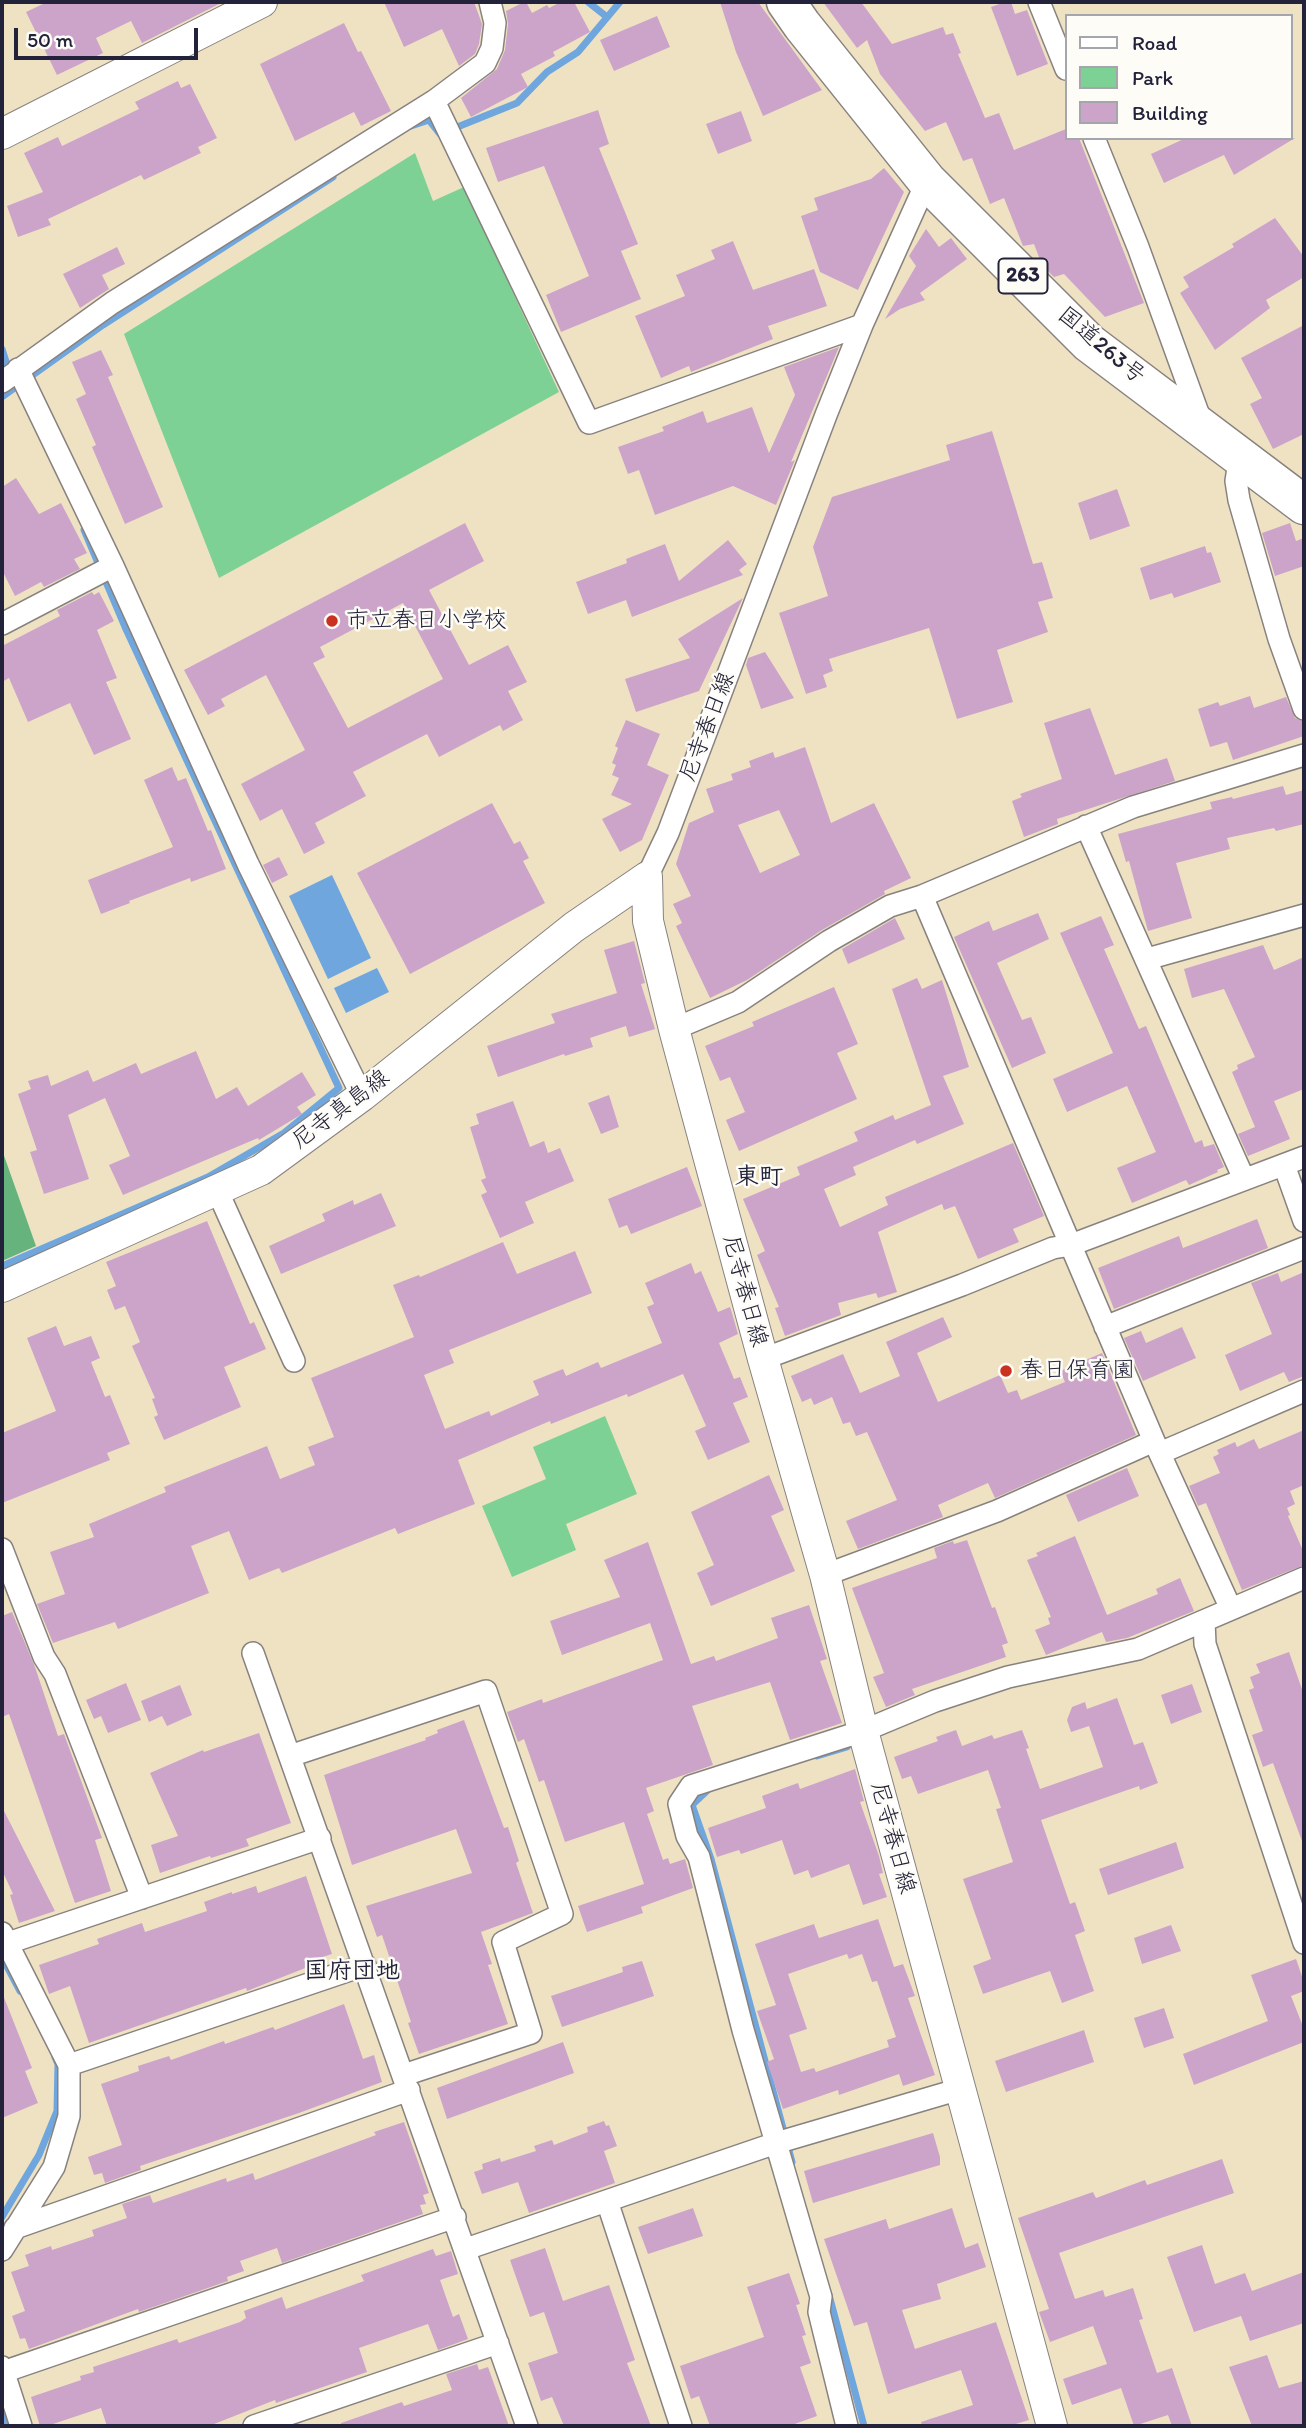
<!DOCTYPE html>
<html>
<head>
<meta charset="utf-8">
<style>
	body { margin:0 }
	#map { position:relative; width:1306px; height:2428px; overflow:hidden; background:#eee2c3; font-family:Itim,sans-serif }
	canvas { display:block }
	.frame { position:absolute; inset:0; border:4px solid #22223b; pointer-events:none }
	.legend { position:absolute; left:1065px; top:14px; width:228px; height:126px; box-sizing:border-box; background:#fdfcf7; border:2px solid #a5a5ac; margin:0; padding:9px 12px; list-style:none; font-size:21px; color:#22223b }
	.legend li { display:flex; align-items:center; gap:14px; height:35px }
	.legend b { width:35px; border:2px solid #a5a5ac }
	.scale { position:absolute; left:14px; top:28px; width:184px; height:32px; box-sizing:border-box; border:4px solid #22223b; border-top:0; padding-left:9px; font-size:21px; line-height:24px; white-space:nowrap; color:#22223b; -webkit-text-stroke:5px #fdfcf7; paint-order:stroke }
</style>
</head>
<body>
<div id="map">
<canvas width="1306" height="2428"></canvas>
<div class="frame"></div>
<ul class="legend">
<li><b style="height:9px;background:#fff"></b>Road</li>
<li><b style="height:19px;background:#7ed194"></b>Park</li>
<li><b style="height:19px;background:#cca4ca"></b>Building</li>
</ul>
<div class="scale">50 m</div>
</div>
<script>
const c = document.querySelector('canvas').getContext('2d');
c.lineJoin = 'round';
function paint(path, color) { c.fillStyle = color; c.fill(path, 'evenodd'); }
function stroke(path, color, width, dash) { c.strokeStyle = color; c.lineWidth = width; c.lineCap = dash ? 'butt' : 'round'; c.setLineDash(dash || []); c.stroke(path); }
function write(font, color, halo, rows, align = 'center') {
  c.font = font + ' Itim,"Klee One",sans-serif'; c.lineWidth = 5; c.setLineDash([]); c.textBaseline = 'middle'; c.strokeStyle = halo; c.fillStyle = color; for (const [text, x, y, turn = 0] of rows) {
    c.save(); c.translate(x, y); c.rotate((+turn || 0) * Math.PI / 180); c.textAlign = isNaN(turn) ? turn : align; if (halo) c.strokeText(text, 0, 0); c.fillText(text, 0, 0); c.restore();
  }
}
const green = new Path2D(`
	M415,153L433,201L464,187L559,392L219,578L124,334Z
	M605,1416L637,1494L566,1524L576,1550L512,1577L482,1506L546,1479L533,1447Z`);
const forest = new Path2D(`
	M2,1150L36,1246L2,1261Z`);
const water = new Path2D(`
	M332,875L371,958L328,979L289,896Z
	M377,968L389,992L346,1013L334,988Z`);
const stream = new Path2D(`
	M588,2L607,17
	M411,126L429,120L440,134L517,103L547,72L578,52L620,2
	M2,349L10,374
	M2,397L103,325L333,177
	M2,1266L208,1177L284,1133L339,1088L125,627L84,530
	M817,1756L847,1747
	M709,1789L692,1805L711,1859L792,2162
	M2,1957L20,1991
	M2,2217L39,2155L57,2111L58,2064L55,2057
	M829,2295L864,2426
	M2,2406L8,2426`);
const building = new Path2D(`
	M47,2H223L142,43L131,21L96,38L103,53L57,75L26,12Z
	M384,2H474L482,24L479,44L475,54L459,66L442,29L404,47Z
	M524,2H526L532,13L547,5L549,8L561,2H574L590,32L553,52L555,56L521,74L528,87L471,117L461,98L497,69L505,50L508,24L506,11Z
	M720,2H758L822,90L763,116L736,52Z
	M823,2H861L892,44L943,27L946,35L953,33L961,53L958,54L985,118L999,113L1014,150L1066,129V138H1079L1144,303L1105,317L1064,274L1054,277L1042,265L1034,244L1023,246L1004,198L990,204L972,158L963,161L946,122L925,131L880,74L867,40L857,48Z
	M1005,2H1011L1015,14L1027,10L1048,64L1017,76L991,7Z
	M657,16L670,47L614,71L600,40Z
	M344,23L358,52L361,51L391,111L361,126L354,112L295,141L260,64Z
	M178,81L181,88L190,84L217,138L198,147L201,153L144,180L141,175L48,219L51,225L18,237L7,206L43,192L24,153L58,137L62,146L139,109L135,102Z
	M598,110L609,144L599,148L638,244L621,251L641,299L561,332L546,295L589,276L544,166L498,182L486,148Z
	M741,111L752,141L718,154L706,124Z
	M1186,138H1295L1234,175L1224,155L1164,183L1151,154Z
	M884,168L904,192L858,290L820,272L801,216L818,210L814,198L871,179Z
	M1275,218L1304,257V277L1266,300L1270,308L1215,350L1180,293L1189,287L1183,277L1234,247L1232,244Z
	M926,229L939,247L951,238L967,259L920,293L925,300L900,309L885,319L916,266L909,256Z
	M733,241L753,290L814,269L827,306L768,326L773,339L691,372L689,366L661,378L635,316L685,296L676,275L715,259L711,250Z
	M117,247L125,264L102,275L109,289L80,308L63,274Z
	M1304,325V434L1273,449L1250,404L1262,398L1241,358Z
	M839,347L791,462L795,460L776,505L733,486L655,515L639,470L628,474L618,447L664,431L662,427L703,411L707,423L752,407L769,453L795,395L784,367Z
	M101,350L113,375L108,377L163,507L125,524L92,447L96,445L76,399L86,394L72,362Z
	M992,431L1033,564L1042,562L1053,598L1038,602L1048,632L997,650L1013,702L957,719L929,628L829,659L833,671L823,675L827,687L806,694L779,613L828,596L813,547L832,497L950,460L946,445Z
	M16,478L39,514L61,503L87,553L74,559L80,569L44,587L41,582L15,596L2,570V487Z
	M1117,489L1130,526L1090,540L1078,503Z
	M465,523L484,561L429,590L469,665L508,645L527,682L508,691L523,720L503,731L500,725L439,757L427,734L353,772L366,796L315,823L325,843L304,854L282,809L260,821L241,784L305,750L266,675L221,699L225,706L208,715L184,670ZM403,603L443,679L348,728L313,663L325,657L320,647Z
	M1290,523L1296,541L1304,538V566L1275,576L1262,533Z
	M728,540L747,564L739,570L743,575L632,617L626,600L588,614L576,582L627,563L626,559L665,544L679,581Z
	M1205,546L1207,553L1211,552L1221,582L1174,598L1172,593L1150,600L1140,568Z
	M92,592L94,595L99,592L114,621L97,630L117,678L106,682L131,739L94,755L70,703L28,722L9,678L2,682V646L60,616L57,610Z
	M743,598L699,691L636,712L625,679L690,658L678,639Z
	M765,652L794,698L761,709L746,665L748,658Z
	M1250,696L1254,708L1286,697L1295,718L1304,722V736L1233,760L1227,742L1210,747L1198,709L1218,702L1220,706Z
	M1090,708L1115,775L1167,758L1175,781L1057,819L1058,824L1024,837L1012,801L1022,797L1020,794L1062,779L1044,723Z
	M626,720L660,734L647,765L669,775L642,840L620,852L602,819L632,804L611,795L619,778L612,775L616,765L612,763L618,748L615,746Z
	M805,747L831,823L874,803L911,878L884,891L885,894L822,930L747,980L710,998L676,926L682,923L673,904L691,896L676,864L689,823L714,812L706,789L733,780L731,774L751,767L749,761L773,752L775,758ZM779,810L800,855L760,873L738,825Z
	M172,767L178,781L186,778L208,831L211,830L226,869L191,882L190,878L129,901L130,903L101,914L88,880L173,847L144,780Z
	M1283,786L1286,795L1304,790V824L1276,831L1274,828L1227,838L1230,849L1176,863L1192,918L1148,931L1129,861L1126,862L1118,834L1212,809L1210,802L1232,797L1233,799Z
	M492,803L514,844L520,841L529,858L523,861L545,903L410,974L357,873Z
	M279,857L288,875L272,883L263,865Z
	M1038,913L1049,939L997,963L1022,1020L1031,1017L1046,1053L1012,1068L954,937L989,921L993,931Z
	M1101,916L1114,945L1104,949L1139,1029L1146,1026L1195,1143L1202,1140L1204,1147L1214,1144L1224,1167L1217,1170L1218,1172L1189,1185L1186,1180L1132,1203L1117,1168L1156,1152L1127,1086L1067,1112L1053,1079L1113,1053L1060,933Z
	M895,918L905,939L848,964L842,949Z
	M634,941L645,983L641,984L655,1029L629,1037L626,1026L590,1038L593,1047L565,1056L564,1054L498,1077L487,1046L555,1023L551,1014L617,993L604,950Z
	M1263,945L1274,970L1304,957V1089L1274,1101L1290,1139L1248,1156L1238,1134L1255,1127L1232,1072L1238,1069L1237,1065L1255,1057L1224,989L1192,998L1184,969Z
	M917,978L922,989L942,980L969,1067L943,1076L964,1124L917,1144L915,1140L853,1167L856,1175L824,1189L840,1227L888,1205L885,1197L1013,1143L1044,1216L1013,1229L1019,1242L978,1259L955,1206L944,1210L942,1204L887,1228L878,1232L897,1292L878,1298L876,1293L838,1303L841,1315L785,1336L775,1308L779,1307L757,1255L765,1251L743,1199L800,1175L797,1167L858,1141L854,1132L893,1115L895,1120L931,1105L892,989Z
	M834,987L858,1044L837,1053L857,1099L739,1151L726,1120L745,1112L730,1077L720,1081L705,1046L754,1026L752,1022Z
	M196,1051L216,1099L237,1087L248,1106L302,1072L316,1095L297,1107L302,1114L259,1140L258,1138L123,1195L109,1165L130,1156L105,1098L68,1115L89,1179L44,1194L30,1152L37,1150L18,1094L31,1089L28,1081L48,1075L51,1086L88,1070L93,1082L136,1063L141,1074Z
	M609,1095L619,1127L601,1134L588,1103Z
	M513,1101L530,1147L544,1141L548,1153L560,1148L574,1181L525,1202L534,1223L500,1238L481,1195L487,1192L481,1180L486,1178L470,1127L479,1124L476,1114Z
	M687,1167L702,1206L631,1234L627,1225L619,1228L608,1199Z
	M381,1193L396,1226L281,1274L269,1246L325,1221L322,1214L353,1200L354,1205Z
	M1257,1219L1268,1248L1114,1309L1098,1268L1179,1236L1183,1248Z
	M207,1221L250,1324L254,1322L266,1349L224,1367L241,1407L164,1440L154,1417L158,1415L152,1399L155,1398L132,1346L140,1342L125,1306L115,1310L107,1290L116,1286L106,1262Z
	M503,1242L517,1274L575,1251L592,1293L449,1350L454,1363L424,1375L445,1429L489,1411L491,1416L539,1395L533,1381L563,1369L566,1376L598,1362L601,1368L662,1343L647,1307L654,1304L645,1283L691,1263L695,1274L701,1271L718,1312L730,1307L732,1313L738,1334L719,1343L734,1379L740,1377L748,1397L733,1403L750,1442L708,1460L695,1431L706,1426L683,1374L628,1397L627,1394L551,1424L550,1421L458,1460L475,1504L398,1534L395,1528L282,1573L279,1568L249,1580L229,1531L191,1546L209,1593L118,1629L115,1622L53,1643L37,1604L65,1594L50,1552L94,1537L89,1524L166,1492L164,1487L267,1446L280,1479L315,1465L308,1447L334,1437L311,1378L414,1337L393,1285L419,1275L420,1277Z
	M1304,1272V1376L1289,1382L1284,1372L1240,1391L1225,1355L1272,1334L1251,1283L1278,1273L1281,1282Z
	M943,1317L952,1337L917,1353L938,1402L1000,1375L1008,1393L1017,1390L1021,1400L1065,1382L1060,1371L1102,1353L1136,1435L995,1498L988,1483L938,1505L943,1517L858,1549L846,1521L897,1500L867,1432L856,1436L850,1422L843,1424L832,1397L814,1405L811,1398L802,1402L791,1376L843,1354L860,1393L900,1376L886,1342Z
	M56,1326L64,1346L91,1336L100,1358L91,1362L105,1397L110,1395L130,1444L107,1453L110,1460L2,1503V1433L56,1411L27,1338Z
	M1182,1327L1196,1358L1143,1381L1124,1338L1141,1331L1146,1343Z
	M1304,1430V1485L1290,1491L1295,1504L1287,1508L1290,1515L1288,1516L1304,1553V1565L1242,1590L1206,1503L1198,1506L1189,1486L1220,1473L1213,1457L1219,1454L1217,1450L1235,1442L1237,1447L1254,1439L1259,1449Z
	M1127,1468L1139,1496L1078,1522L1066,1495Z
	M769,1475L784,1510L771,1516L795,1571L711,1606L697,1573L714,1565L691,1512Z
	M1075,1536L1107,1615L1158,1594L1156,1589L1180,1578L1194,1611L1127,1638L1106,1642L1102,1632L1046,1655L1035,1630L1050,1624L1048,1618L1051,1617L1027,1560L1038,1556L1036,1553Z
	M967,1540L992,1608L995,1607L1008,1643L1002,1645L1006,1657L912,1689L915,1695L886,1707L873,1677L884,1673L852,1588L937,1558L934,1548L953,1541L954,1544Z
	M648,1542L691,1664L714,1656L716,1661L778,1638L771,1618L809,1605L827,1659L820,1661L842,1723L790,1740L770,1682L692,1706L713,1765L646,1788L654,1811L647,1814L663,1860L668,1858L670,1864L685,1859L693,1888L641,1907L643,1913L587,1932L578,1906L644,1884L624,1822L565,1842L544,1780L539,1782L524,1739L518,1742L507,1712L542,1699L543,1703L663,1660L650,1623L562,1655L550,1621L620,1597L604,1560Z
	M12,1612L35,1667L58,1736L64,1734L102,1838L95,1840L111,1891L75,1903L9,1714L2,1717V1616Z
	M1289,1652L1304,1695V1841H1302L1273,1763L1263,1767L1252,1735L1263,1731L1249,1690L1254,1688L1250,1677L1260,1673L1256,1664Z
	M126,1683L141,1720L108,1733L101,1716L94,1719L86,1700Z
	M1192,1684L1202,1712L1171,1724L1161,1695Z
	M180,1685L192,1715L167,1726L162,1716L149,1722L141,1701Z
	M1117,1698L1134,1745L1143,1742L1158,1783L1140,1790L1139,1786L1041,1820L1070,1904L1075,1902L1085,1931L1075,1935L1094,1991L1062,2003L1050,1971L983,1994L973,1966L991,1959L963,1879L1013,1862L996,1809L1001,1808L988,1770L918,1794L911,1776L902,1779L894,1757L938,1741L936,1737L956,1730L962,1746L992,1735L994,1739L1022,1730L1029,1748L1026,1749L1040,1789L1103,1767L1089,1726L1071,1732L1067,1720L1072,1707L1085,1702L1087,1709Z
	M464,1720L504,1828L508,1827L519,1861L516,1863L533,1913L481,1932L492,1964L488,1965L508,2024L419,2054L408,2023L411,2022L382,1935L377,1937L366,1906L472,1873L456,1829L352,1865L324,1775L426,1740L425,1738L438,1733L437,1730Z
	M259,1733L291,1823L246,1839L249,1846L211,1858L210,1856L160,1873L151,1845L178,1836L150,1773L203,1750L204,1752Z
	M855,1769L864,1801L860,1802L879,1856L883,1873L879,1874L887,1897L863,1905L849,1864L811,1878L808,1870L794,1875L782,1840L741,1854L739,1850L717,1857L708,1828L766,1808L762,1796L798,1783L800,1789Z
	M2,1807L55,1911L19,1923L10,1895L13,1894L2,1870Z
	M1176,1842L1184,1868L1108,1895L1099,1869Z
	M306,1876L332,1954L316,1959L318,1963L247,1991L246,1988L89,2043L70,1986L49,1994L39,1965L99,1944L97,1939L142,1923L145,1932L207,1911L204,1902L232,1892V1894L256,1886L258,1893Z
	M878,1919L894,1967L903,1964L915,1996L908,1998L935,2075L903,2086L899,2074L839,2095L838,2090L783,2109L767,2062L774,2059L757,2011L776,2005L755,1944L814,1924L819,1938ZM847,1954L849,1959L862,1954L872,1982L877,1981L896,2037L887,2040L889,2047L816,2072L814,2068L801,2072L789,2035L807,2029L788,1974Z
	M1171,1925L1181,1951L1142,1964L1134,1938Z
	M1296,1959L1304,1982V1991L1291,1996L1304,2029V2042L1194,2085L1183,2054L1268,2021L1251,1975Z
	M642,1961L654,1996L562,2027L551,1996L623,1972L622,1967Z
	M3,1995L32,2068L25,2071L38,2103L2,2118Z
	M344,2004L363,2059L374,2055L382,2082L299,2113L140,2166L141,2170L105,2183L102,2173L94,2175L88,2157L122,2145L101,2084L139,2071L138,2066L169,2056L171,2060L224,2041L225,2044L273,2027L275,2030Z
	M1164,2008L1174,2038L1144,2048L1134,2018Z
	M1084,2030L1094,2062L1006,2092L995,2061Z
	M563,2042L574,2073L447,2119L437,2088Z
	M604,2121L606,2126L609,2125L617,2146L604,2151L615,2183L529,2213L518,2182L482,2194L474,2172L483,2169L482,2164L500,2158L501,2162L536,2151L534,2146L552,2140L554,2145L588,2132L587,2127Z
	M404,2122L429,2193L423,2195L426,2204L420,2205L423,2214L282,2263L277,2248L240,2261L244,2271L227,2277L228,2281L139,2312L138,2309L29,2349L25,2338L20,2339L12,2316L25,2311L11,2272L29,2266L25,2255L51,2246L52,2250L94,2236L92,2230L127,2218L122,2204L150,2195L153,2203L226,2178L227,2182L253,2173L255,2180L376,2135L374,2132Z
	M933,2133L940,2157V2165L813,2203L804,2171Z
	M1222,2159L1234,2193L1059,2253L1075,2299L1103,2290L1105,2297L1133,2288L1143,2319L1139,2320L1157,2373L1172,2368L1192,2426H1172L1168,2415L1134,2426L1121,2388L1072,2405L1063,2379L1107,2364L1093,2326L1050,2342L1039,2312L1049,2309L1018,2218L1093,2192L1096,2198L1145,2180L1147,2185Z
	M693,2208L703,2236L648,2254L638,2227Z
	M952,2208L965,2248L978,2243L986,2267L937,2284L941,2299L902,2310L915,2349L996,2322L1029,2420L1009,2426H922L921,2422L973,2405L961,2370L888,2394L867,2322L854,2326L824,2239L886,2219L889,2229Z
	M1202,2245L1215,2284L1245,2273L1252,2291L1304,2272V2323L1250,2341L1241,2316L1194,2332L1167,2257Z
	M545,2248L563,2301L609,2285L635,2360L627,2363L651,2426H564L552,2397L541,2401L528,2363L558,2353L544,2312L530,2317L510,2260Z
	M433,2249L436,2256L451,2251L458,2274L440,2280L453,2317L459,2314L468,2339L438,2350L428,2324L359,2348L367,2372L276,2403L275,2400L209,2426H107L101,2408L47,2426H40L31,2397L81,2380L80,2376L94,2372L93,2367L177,2339L179,2343L240,2322L246,2318L244,2311L282,2297L286,2309L364,2281L361,2275Z
	M789,2273L800,2304L796,2305L806,2335L802,2336L811,2363L800,2367L817,2416L789,2426H710L699,2396L691,2399L680,2366L764,2337L747,2287Z
	M1267,2355L1279,2388L1304,2381V2426H1252L1229,2367Z
	M477,2364L479,2370L488,2367L509,2426H341V2423L402,2402L404,2406L452,2390L446,2374Z`);
const street = new Path2D(`
	M1039,2L1066,69
	M434,101L589,423L862,325
	M1094,138L1138,247L1201,421
	M18,369L113,566L248,864L362,1096
	M2,382L112,303L434,101L485,63L492,48L495,23L490,2
	M1240,456L1236,481L1239,500L1279,639L1304,709
	M2,624L113,566
	M1086,826L1244,1179
	M647,877L668,833L826,415L862,325L927,181
	M922,896L1154,1441L1231,1609
	M1147,959L1304,915
	M674,1029L738,1002L829,941L890,906L922,896L1133,807L1304,755
	M1284,1165L1304,1221
	M217,1190L294,1361
	M1105,1327L1304,1248
	M763,1359L962,1285L1053,1248L1071,1245L1304,1157
	M1160,1453L1304,1391
	M2,1549L44,1657L55,1674L142,1898
	M825,1575L997,1511L1154,1441
	M1204,1621L1205,1644L1304,1943
	M253,1653L527,2426
	M290,1756L486,1691L562,1914L503,1942L531,2033L404,2075
	M2,1933L69,2065V2116L54,2167L2,2250
	M8,1943L320,1838
	M69,2065L365,1965
	M607,2201L681,2426
	M15,2228L409,2090
	M466,2249L776,2143L960,2089
	M2,2367L21,2426
	M3,2372L455,2217
	M254,2426L498,2343
	M847,2426L819,2312L821,2297L743,2030L699,1857L687,1836L679,1804L691,1786L863,1731L935,1701L1008,1677L1138,1649L1304,1578`);
const secondary = new Path2D(`
	M2,134L262,2
	M647,877L648,921L674,1029L763,1359L825,1575L863,1731L1052,2426
	M2,1287L261,1170L362,1096L574,927L647,877`);
const highway = new Path2D(`
	M786,2L802,25L927,181L1089,343L1304,505`);
const markers = [
	[332,621,7,"#c8321e"],
	[1006,1371,7,"#c8321e"]
];
const shields = [
	[1023,276,49]
];
const shieldNames = [
	["263",1023,276]
];
const streetNames = [
	["国道263号",1101,346,40],
	["尼寺春日線",708,727,-69],
	["尼寺真島線",341,1110,-37],
	["尼寺春日線",744,1291,75],
	["尼寺春日線",892,1838,75]
];
const poiNames = [
	["市立春日小学校",346,621],
	["春日保育園",1020,1371]
];
const neighbourhoodNames = [
	["東町",759,1178],
	["国府団地",352,1972]
];
paint(green, '#7ed194');
paint(forest, '#66b37e');
paint(water, '#70a6de');
stroke(stream, '#70a6de', 7);
paint(building, '#cca4ca');
stroke(street, '#88827f', 24);
stroke(secondary, '#88827f', 32);
stroke(highway, '#88827f', 41);
stroke(street, '#fff', 21);
stroke(secondary, '#fff', 30);
stroke(highway, '#fff', 38);
for (const [x, y, r, color] of markers) { const dot = new Path2D(); dot.arc(x, y, r, 0, 2 * Math.PI); c.fillStyle = color; c.fill(dot); stroke(dot, '#fdfcf7', 2.5); }
for (const [x, y, w] of shields) { const box = new Path2D(); box.roundRect(x - w / 2, y - 17.5, w, 35, 5); c.fillStyle = '#fdfcf7'; c.fill(box); stroke(box, '#22223b', 2); }
write('bold 21px', '#22223b', null, shieldNames);
write('23px', '#22223b', '#fdfcf7', streetNames);
write('23px', '#22223b', '#fdfcf7', poiNames, 'left');
write('bold 24px', '#22223b', '#fdfcf7', neighbourhoodNames);
</script>
</body>
</html>
